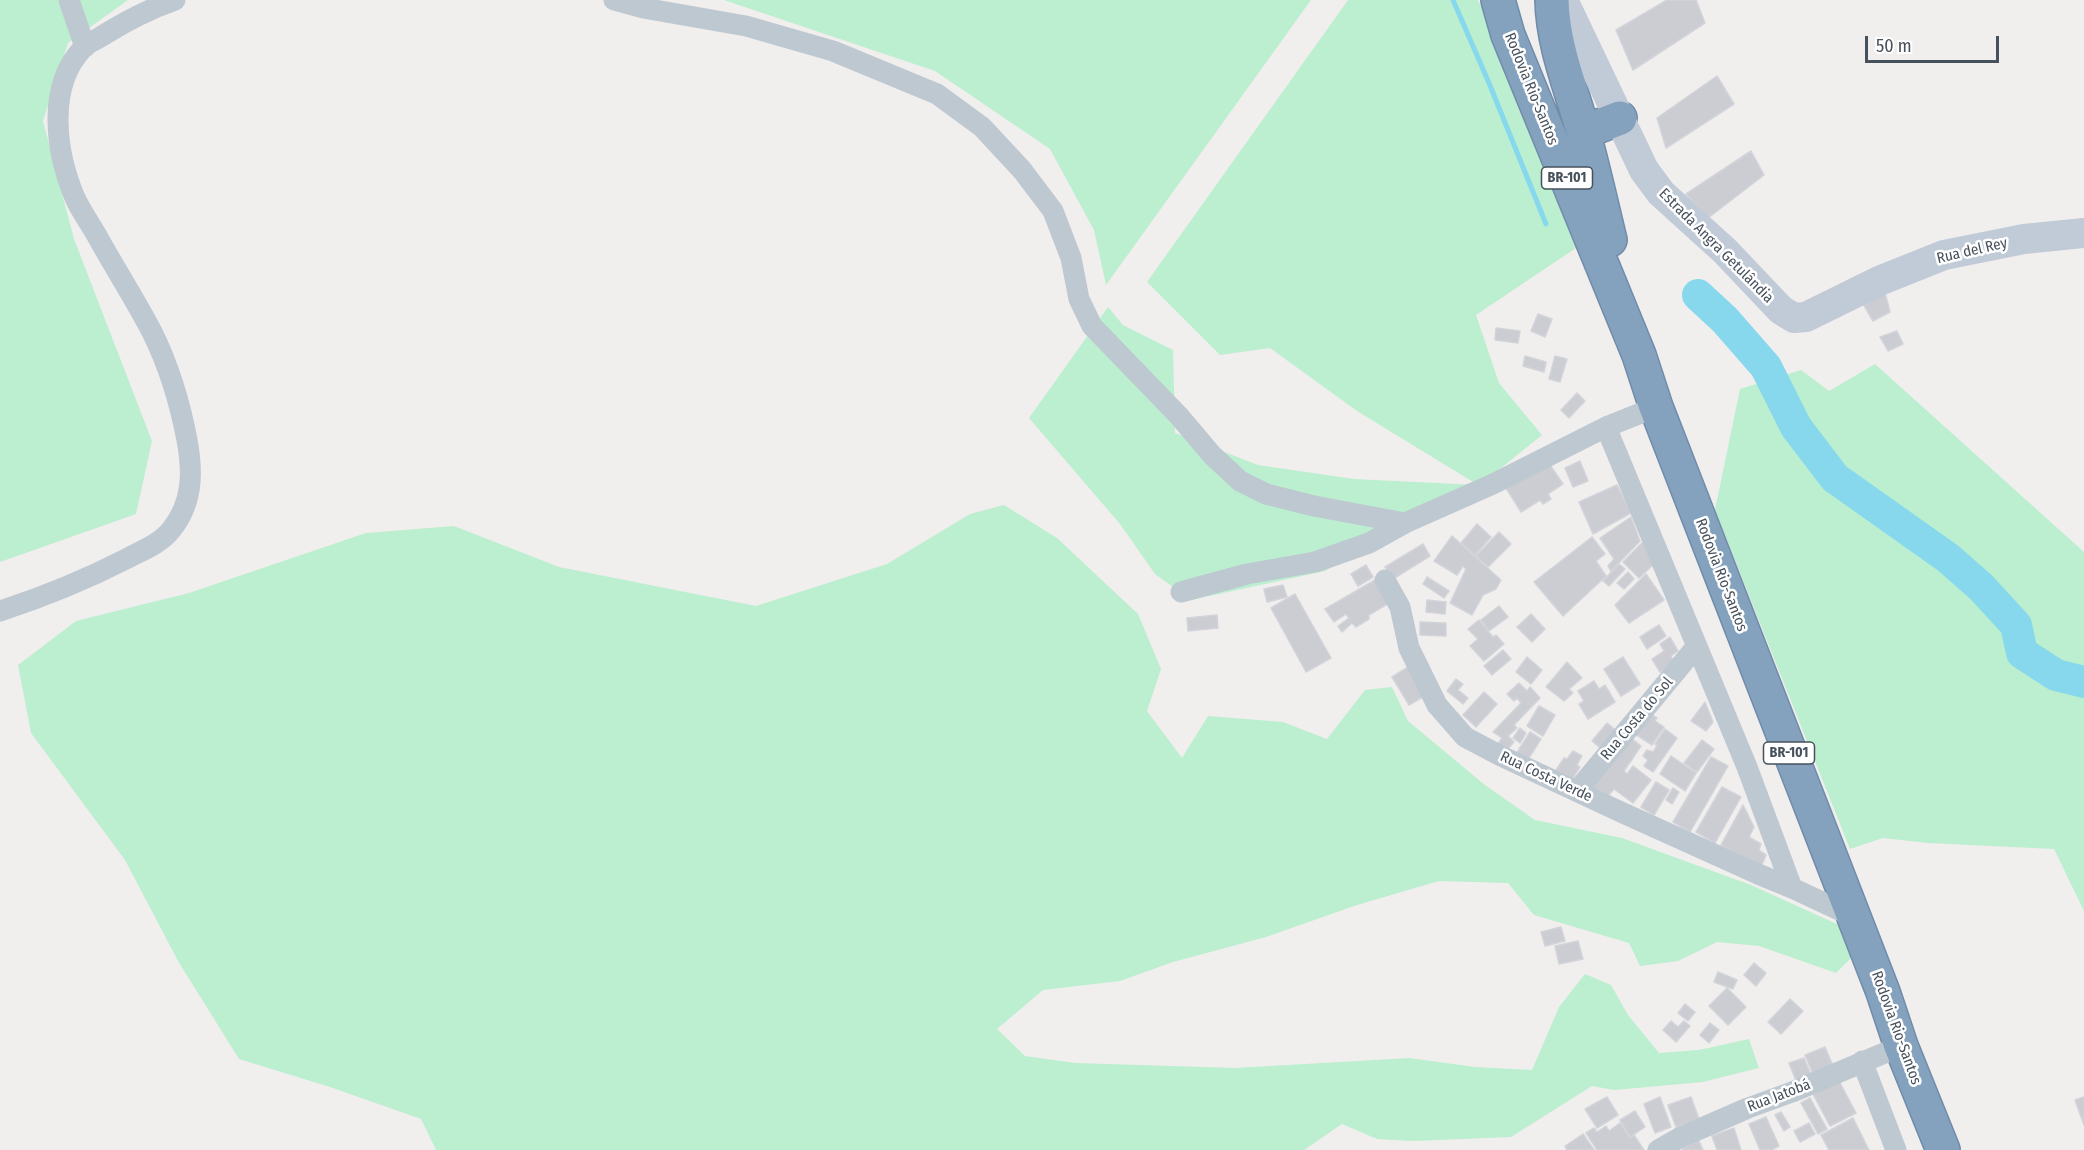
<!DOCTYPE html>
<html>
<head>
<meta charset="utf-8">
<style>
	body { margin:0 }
	#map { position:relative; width:2084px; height:1150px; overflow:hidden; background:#f1eeee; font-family:"Fira Sans Condensed",sans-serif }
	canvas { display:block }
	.scale { position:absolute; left:1865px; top:36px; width:134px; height:27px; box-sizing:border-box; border:3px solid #46515c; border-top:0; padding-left:8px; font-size:18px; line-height:21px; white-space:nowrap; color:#46515c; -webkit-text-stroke:4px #fff; paint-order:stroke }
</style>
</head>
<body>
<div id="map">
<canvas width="2084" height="1150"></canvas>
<div class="scale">50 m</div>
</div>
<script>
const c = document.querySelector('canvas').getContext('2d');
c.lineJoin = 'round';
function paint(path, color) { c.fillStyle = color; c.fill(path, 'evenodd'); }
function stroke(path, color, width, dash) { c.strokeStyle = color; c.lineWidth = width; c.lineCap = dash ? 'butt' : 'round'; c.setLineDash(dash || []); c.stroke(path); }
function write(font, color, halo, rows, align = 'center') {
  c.font = font + ' "Fira Sans Condensed",sans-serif'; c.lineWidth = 5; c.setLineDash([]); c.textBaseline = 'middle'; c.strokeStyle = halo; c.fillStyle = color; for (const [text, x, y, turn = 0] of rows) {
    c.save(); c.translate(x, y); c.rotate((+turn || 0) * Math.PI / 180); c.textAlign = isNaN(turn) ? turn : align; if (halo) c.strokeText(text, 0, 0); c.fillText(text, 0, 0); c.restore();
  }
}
const green = new Path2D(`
	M0,0H128L68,43L43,121L74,239L152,441L136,514L0,562Z
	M724,0H1311L1106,285L1094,230L1050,149L935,71Z
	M1348,0H1478L1585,242L1476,315L1499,383L1542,435L1480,485L1325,571L1191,600L1155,574L1120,524L1029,418L1108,307L1123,325L1173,350L1175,433L1258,465L1354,479L1478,485L1357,411L1270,348L1220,355L1147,282Z
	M1875,364L2084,552V911L2054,849L1928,843L1883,838L1850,849L1715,510L1740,389L1801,370L1829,391Z
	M1004,505L1057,538L1138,614L1161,669L1147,711L1182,758L1208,716L1283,722L1327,739L1365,690L1392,687L1408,721L1485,785L1535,820L1622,838L1751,885L1839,925L1854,955L1836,973L1759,946L1717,942L1678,961L1640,966L1629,943L1534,915L1508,883L1439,881L1357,905L1266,937L1173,962L1120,981L1043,990L997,1029L1025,1056L1075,1063L1235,1068L1409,1058L1475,1067L1532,1070L1559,1007L1585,974L1611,985L1628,1015L1659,1053L1699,1050L1749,1039L1759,1068L1703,1082L1614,1090L1592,1086L1511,1137L1414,1141L1377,1139L1342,1124L1304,1150H436L421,1119L330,1087L239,1059L178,961L125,860L31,733L18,665L76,621L189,593L366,533L454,526L559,567L756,606L887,564L970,514Z`);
const stream = new Path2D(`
	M1453,0L1489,83L1546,224`);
const river = new Path2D(`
	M1698,295L1725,320L1766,367L1796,427L1835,478L1948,558L1981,587L2016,625L2022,653L2056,675L2084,682`);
const building = new Path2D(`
	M1667,0H1696L1705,23L1633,70L1616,30Z
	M1717,76L1734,104L1666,148L1657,118Z
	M1751,151L1764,175L1708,218L1686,194Z
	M1882,281L1890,312L1873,321L1859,297Z
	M1538,314L1552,319L1545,337L1531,331Z
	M1496,328L1520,331L1518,343L1495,340Z
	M1897,331L1903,344L1888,351L1880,337Z
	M1525,356L1546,362L1544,372L1523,366Z
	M1555,356L1567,359L1560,382L1549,379Z
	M1577,393L1585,401L1569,418L1561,410Z
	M1580,461L1588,481L1573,487L1565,468Z
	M1548,462L1563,484L1548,494L1551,499L1543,504L1540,500L1521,512L1506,488Z
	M1617,485L1631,513L1593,534L1579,502Z
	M1631,517L1640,541L1611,571L1608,566L1614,559L1600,538Z
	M1477,524L1491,537L1475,555L1461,543Z
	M1499,532L1511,544L1488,567L1476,556Z
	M1452,536L1501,580L1496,589L1483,595L1472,615L1450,603L1466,569L1463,566L1457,575L1434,561Z
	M1592,537L1605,554L1596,561L1606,576L1563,616L1534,582Z
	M1643,542L1653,565L1639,578L1623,562Z
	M1423,544L1430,556L1393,579L1385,567Z
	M1619,564L1625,569L1609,586L1603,581Z
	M1366,565L1373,577L1358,586L1351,574Z
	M1628,572L1634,579L1624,589L1617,583Z
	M1646,574L1664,600L1629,623L1615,605Z
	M1427,577L1449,591L1444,598L1423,584Z
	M1375,580L1389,603L1369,615V619L1356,627L1352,623L1342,632L1338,626L1349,618L1346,614L1334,622L1325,609Z
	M1283,585L1287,597L1267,602L1264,589Z
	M1295,594L1331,658L1306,672L1271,608Z
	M1427,600L1446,602L1445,614L1426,612Z
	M1499,606L1508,617L1489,631L1481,620Z
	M1531,614L1545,629L1532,642L1517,627Z
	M1217,615L1218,628L1188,631L1187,618Z
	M1479,620L1493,637L1496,635L1504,644L1484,661L1470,646L1478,639L1468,629Z
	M1420,622L1446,623V636L1420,635Z
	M1659,625L1666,636L1647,649L1640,637Z
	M1670,637L1678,651L1671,656L1675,663L1660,672L1652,659L1664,651L1660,644Z
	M1503,650L1511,659L1492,675L1484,666Z
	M1527,657L1542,670L1531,684L1516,672Z
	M1623,657L1640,684L1621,696L1604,669Z
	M1567,662L1582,678L1569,689L1573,693L1564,701L1546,687Z
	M1408,667L1426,695L1409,705L1392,677Z
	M1456,679L1463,684L1458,690L1468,698L1463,704L1447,691Z
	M1594,681L1599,689L1605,685L1615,702L1588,719L1579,704L1584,701L1578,691Z
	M1519,683L1527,691L1530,687L1540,698L1514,725L1517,728L1508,736L1514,742L1507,750L1498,744L1502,738L1493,732L1521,703L1517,698L1514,701L1507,694Z
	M1484,692L1497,704L1476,727L1463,715Z
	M1705,702L1713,722L1706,731L1691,721Z
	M1539,706L1555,715L1543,736L1527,726Z
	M1646,711L1657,718L1655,721L1664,727L1652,745L1632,732Z
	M1607,723L1618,732L1603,750L1592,741Z
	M1520,728L1526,733L1520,743L1513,738Z
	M1665,729L1677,738L1653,772L1644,766L1648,760L1643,756L1647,750L1653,752L1657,746L1655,744Z
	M1530,732L1541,739L1527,761L1516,754Z
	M1626,734L1641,746L1624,771L1627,774L1633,766L1651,780L1633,803L1614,789L1607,797L1591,787Z
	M1702,740L1714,749L1697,772L1684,763Z
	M1573,751L1582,756L1577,765L1580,767L1571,781L1554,773L1564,758L1567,759Z
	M1671,756L1696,773L1685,791L1660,774Z
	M1711,757L1728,766L1690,832L1673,822Z
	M1656,782L1669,790L1654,815L1641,807Z
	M1722,787L1741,797L1715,843L1696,832Z
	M1673,788L1679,792L1672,804L1666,800Z
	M1743,805L1754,827L1749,837L1761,844L1759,850L1766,855L1761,867L1721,845Z
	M1561,927L1565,941L1545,946L1541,932Z
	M1578,941L1583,959L1559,964L1555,946Z
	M1754,963L1766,973L1756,986L1744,975Z
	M1718,972L1737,980L1733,989L1714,982Z
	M1727,988L1746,1007L1728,1025L1709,1006Z
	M1790,999L1803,1011L1781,1034L1768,1022Z
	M1685,1004L1695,1012L1688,1021L1678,1013Z
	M1671,1021L1678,1027L1684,1021L1690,1026L1676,1042L1663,1030Z
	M1710,1023L1719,1030L1709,1043L1700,1035Z
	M1825,1047L1833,1066L1813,1074L1805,1055Z
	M1804,1058L1812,1077L1797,1083L1789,1063Z
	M1839,1081L1856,1113L1830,1126L1813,1094Z
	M1607,1097L1618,1115L1597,1128L1585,1109Z
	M1660,1097L1671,1127L1655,1133L1644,1104Z
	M1691,1097L1699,1119L1676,1127L1668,1105Z
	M2084,1097V1125L2075,1100Z
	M1810,1098L1827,1129L1818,1134L1801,1103Z
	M1635,1111L1645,1127L1630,1137L1620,1120Z
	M1781,1112L1790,1127L1784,1131L1775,1115Z
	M1766,1117L1779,1146L1771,1150H1760L1749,1124Z
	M1853,1118L1869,1150H1829L1821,1135Z
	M1620,1123L1630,1138L1634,1135L1644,1150H1597L1586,1133L1594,1128L1597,1132L1606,1126L1609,1131Z
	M1809,1123L1815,1134L1800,1142L1794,1131Z
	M1734,1128L1741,1150H1717L1712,1136Z
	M1583,1134L1594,1150H1567L1565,1146Z
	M1699,1141L1703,1150H1683L1682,1148Z`);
const street = new Path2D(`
	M69,0L85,47
	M614,0L643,8L746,26L833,51L937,94L982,127L1022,170L1053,211L1071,258L1079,299L1092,326L1179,416L1212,455L1240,481L1266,494L1314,506L1405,523L1493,484L1606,427
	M1656,407L1606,427L1747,767L1792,888L1852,916
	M1385,580L1400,607L1409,648L1437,705L1465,737L1499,755L1623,813L1758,874L1792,888
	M1181,592L1247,574L1315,562L1369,543L1405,523
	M0,611C43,597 85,580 126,559C141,551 160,544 171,530C193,503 193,472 187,440C180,403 169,366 152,332C135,299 114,267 96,234C89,222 81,211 75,198C56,153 46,87 83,48C88,43 96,40 102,36C126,21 149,9 175,0
	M1577,791L1696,647
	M1862,1061L1896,1150
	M1658,1150L1679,1138L1748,1108L1792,1092L1901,1046`);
const secondary = new Path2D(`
	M1563,0L1644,170L1661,193L1725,251L1781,310L1794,318L1806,317L1879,281L1944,255L2024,239L2084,233`);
const highway = new Path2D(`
	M1498,0L1508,35L1639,355L1656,407L1883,992L1901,1046L1943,1150
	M1552,0C1553,46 1571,88 1583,131C1593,167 1601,203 1610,240
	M1584,132L1620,118`);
const shields = [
	[1567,178,51],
	[1789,753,51]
];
const shieldNames = [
	["BR-101",1567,178],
	["BR-101",1789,753]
];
const streetNames = [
	["Rodovia Rio-Santos",1531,89,68],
	["Estrada Angra Getulândia",1716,246,45],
	["Rua del Rey",1972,251,-13],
	["Rodovia Rio-Santos",1721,575,69],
	["Rua Costa do Sol",1637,719,-50],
	["Rua Costa Verde",1546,777,25],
	["Rodovia Rio-Santos",1896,1028,70],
	["Rua Jatobá",1779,1096,-21]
];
paint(green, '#bbefcf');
stroke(stream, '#87d8ed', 5);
stroke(river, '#87d8ed', 32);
paint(building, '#cbcdd3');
stroke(building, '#d2d4da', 1.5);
stroke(highway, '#708caa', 36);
stroke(street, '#bec8d0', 21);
stroke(secondary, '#c0cbd7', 30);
stroke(highway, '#84a1be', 33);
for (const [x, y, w] of shields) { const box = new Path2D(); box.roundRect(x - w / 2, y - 11, w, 22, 4.5); c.fillStyle = '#fff'; c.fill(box); stroke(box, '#46515c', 1.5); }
write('bold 14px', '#46515c', null, shieldNames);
write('15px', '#46515c', '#fff', streetNames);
</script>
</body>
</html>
